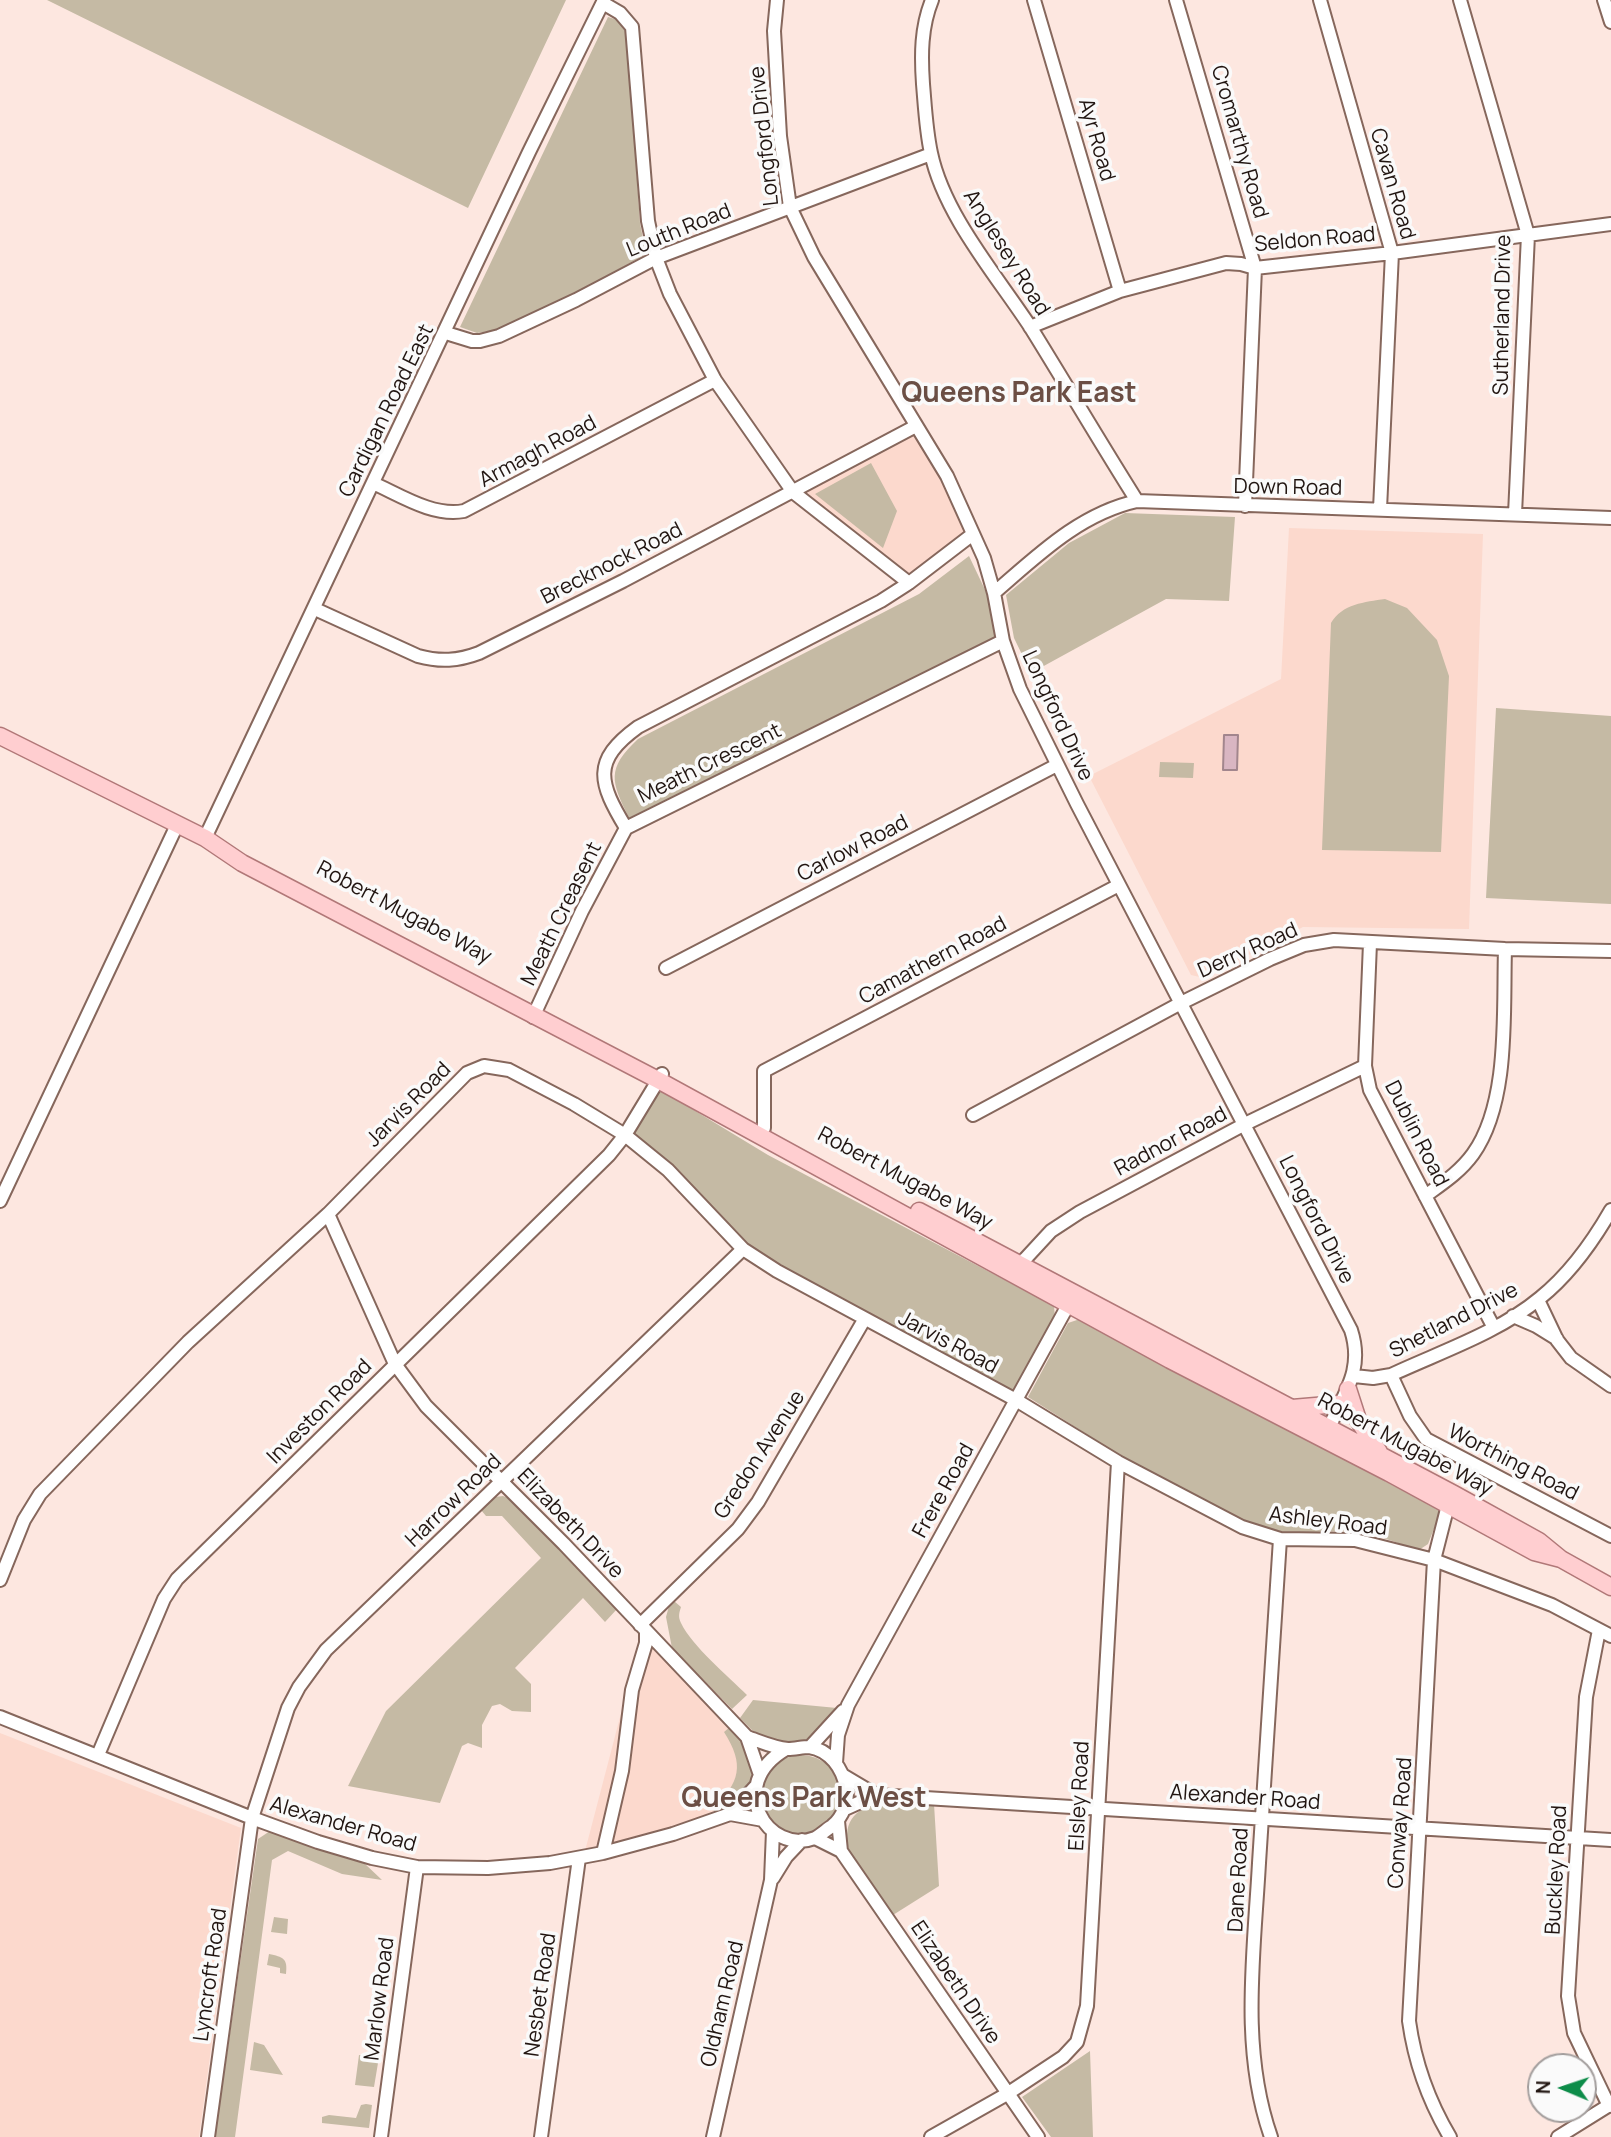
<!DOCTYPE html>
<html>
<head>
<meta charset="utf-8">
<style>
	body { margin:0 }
	#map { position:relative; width:1611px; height:2137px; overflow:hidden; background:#fde7e0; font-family:Manrope,sans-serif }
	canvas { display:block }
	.north { position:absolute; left:1527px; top:2053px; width:70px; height:70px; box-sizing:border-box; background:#fafafa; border:2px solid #a39e9d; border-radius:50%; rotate:272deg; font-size:19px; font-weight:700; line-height:28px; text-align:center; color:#211511 }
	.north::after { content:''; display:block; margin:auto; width:24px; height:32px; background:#0d8c49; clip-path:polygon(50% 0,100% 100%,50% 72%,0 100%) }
</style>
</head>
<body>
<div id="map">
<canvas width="1611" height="2137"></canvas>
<div class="north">N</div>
</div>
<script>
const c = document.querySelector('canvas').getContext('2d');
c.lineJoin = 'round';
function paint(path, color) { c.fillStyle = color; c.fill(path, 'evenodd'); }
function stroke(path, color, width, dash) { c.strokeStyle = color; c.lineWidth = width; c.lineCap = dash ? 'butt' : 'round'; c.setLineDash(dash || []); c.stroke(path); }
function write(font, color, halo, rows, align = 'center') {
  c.font = font + ' Manrope,sans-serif'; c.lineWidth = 7; c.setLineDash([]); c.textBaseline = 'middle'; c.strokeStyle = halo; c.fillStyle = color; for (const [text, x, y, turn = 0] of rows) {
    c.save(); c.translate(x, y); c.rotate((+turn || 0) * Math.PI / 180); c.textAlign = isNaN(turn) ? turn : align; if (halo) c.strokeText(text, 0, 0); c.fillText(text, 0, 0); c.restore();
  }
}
const built = new Path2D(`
	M916,429L971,533L910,580L803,494Z
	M1289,528L1483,534L1469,929L1303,927L1204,978L1191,975L1089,776L1281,679Z
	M642,1633L745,1738L757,1772L753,1786L728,1813L585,1851Z
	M0,1733L241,1828L199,2137H0Z`);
const green = new Path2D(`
	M47,0H566L468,208Z
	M608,17L621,21L627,32L640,223L646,254L573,295L496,330L477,333L460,327Z
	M871,463L897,511L883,548L815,494Z
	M1125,513L1235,517L1229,601L1166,599L1031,673L1014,638L1006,595L1069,543Z
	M969,556L988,596L995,638L629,818C611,781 606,769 638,739L919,594Z
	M1385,599L1407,608L1437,640L1449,676L1441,852L1322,850L1331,623C1342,604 1365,602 1385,599Z
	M1496,708L1611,716V904L1486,898Z
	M1160,762L1194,763L1193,778L1159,777Z
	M659,1089L768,1155L1054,1306L1055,1318L1015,1392L1006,1391L779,1268L745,1246L633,1134Z
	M1080,1319L1441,1511L1428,1544L1419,1550C1397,1543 1374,1533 1350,1532C1320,1530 1291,1536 1261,1529L1121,1456L1028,1397L1068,1323Z
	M503,1496L513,1500L618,1608L605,1622L583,1598L515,1668L531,1684V1712L512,1711L500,1704L492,1706L482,1725V1748L468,1743L462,1746L440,1803L348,1786L386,1711L541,1558L502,1516H486L481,1510L495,1497Z
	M674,1601L681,1607C679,1613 678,1617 681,1623C692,1646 728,1676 747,1695L732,1709L672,1648L666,1617L669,1606Z
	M753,1700L837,1708L807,1740L784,1743L755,1733L740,1718Z
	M730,1727L743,1740L755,1772L750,1787L727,1809L715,1813L713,1809C740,1782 745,1765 724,1732Z
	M761 1795a40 40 0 1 1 80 0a40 40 0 1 1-80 0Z
	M881,1801L934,1804L939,1886L893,1915L850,1854C841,1823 853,1810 881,1801Z
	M270,1831L363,1862L382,1880L342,1874L288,1851L272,1860L235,2137H215L258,1839Z
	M274,1917L288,1919L287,1934L271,1932Z
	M269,1954C283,1957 288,1958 286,1974L280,1973V1968L267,1965Z
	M254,2042L264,2045L283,2075L250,2070Z
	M1090,2051L1093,2137H1051L1022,2097Z
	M359,2055L379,2057L374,2087L355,2085Z
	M366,2104L372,2105L369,2128L322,2123V2117L329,2115L356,2118L361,2105Z`);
const water = new Path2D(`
	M1224,735H1238L1237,770H1223Z`);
const minor = new Path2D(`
	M777,0L774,31L780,136L790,207L814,257L947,476L984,558L994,593L1003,641L1020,689L1077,804L1351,1330C1364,1370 1344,1393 1329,1428
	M932,0C921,27 921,55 923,84C925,107 926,130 931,153C944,215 997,276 1031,328C1067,386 1101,444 1137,501
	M1034,0L1120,291
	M1176,0L1255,268L1245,506
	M1320,0L1392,253L1380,509
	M1460,0L1528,235L1515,514
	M1604,0L1611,22
	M603,3L620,13L632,27L648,221L656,258L670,294L715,380L793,492L909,583
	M1030,327L1120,291L1226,263L1241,264L1255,268L1392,253L1611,224
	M446,333L472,341H480L499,336L576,300L656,258L931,154
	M373,483C400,495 433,517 464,511L715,380
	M973,534L909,583L881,601L638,727C591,761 599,783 626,828L1003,641
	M994,593C1037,556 1079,514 1137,501L1611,518
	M315,609L418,656C440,662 458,661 479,653L623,581L916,426
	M205,838L529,152L604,0
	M1370,943L1365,1066L1370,1090L1494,1328
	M666,968L1057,765
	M533,1017L582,911L626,828
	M973,1115L1181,1003L1270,959L1304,945L1334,940L1505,949L1611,951
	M764,1128V1071L1119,885
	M1425,1196C1443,1183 1460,1172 1473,1154C1510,1102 1503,1011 1505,949
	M0,1201L177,825
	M328,1214L395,1364L426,1406L564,1544L747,1737L759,1772
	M1014,1271L1051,1231L1080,1212L1245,1124L1365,1066
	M1538,1300L1557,1340L1571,1358L1611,1386
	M1513,1316L1536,1326L1557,1339
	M1391,1375L1410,1416L1426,1439L1611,1536
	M1354,1376L1373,1378L1391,1375C1440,1352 1498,1333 1540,1298C1570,1274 1592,1243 1611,1210
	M1448,1505L1434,1560L1409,2021C1415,2064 1428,2100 1450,2137
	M0,1580L24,1520L40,1494L188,1342L328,1214L467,1073L484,1066L509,1070L574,1104L625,1135L668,1170L743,1249L777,1271L1016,1400L1118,1462L1242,1527L1280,1539L1355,1540L1434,1560L1552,1605L1611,1636
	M640,1625L738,1529L758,1502L864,1320
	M1599,1630L1586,1697L1568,1996L1574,2033L1609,2106
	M0,1717L252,1818L318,1842L372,1858L417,1867L488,1868L550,1863L603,1853L673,1834L730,1814L763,1820
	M747,1737C759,1741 774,1748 788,1749C795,1749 802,1747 809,1747C830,1750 843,1769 846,1788C849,1801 843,1817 832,1826C827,1829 821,1835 815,1838C768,1856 724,1785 786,1749
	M810,1747L843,1711
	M98,1755L164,1599L177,1579L609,1155L625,1135L662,1074
	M836,1763L838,1735L848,1705L1072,1298
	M844,1776L876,1795L1611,1840
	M845,1809L876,1795
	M730,1814L755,1787
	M838,1821L841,1851
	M815,1838L841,1851L1038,2137
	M603,1853L622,1771L632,1690L646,1643V1632
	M773,1878L786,1857L802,1840
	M208,2137L252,1818L288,1708L299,1687L326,1650L743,1249
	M381,2137L417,1867
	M541,2137L579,1858
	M713,2137L771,1880L773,1831
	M931,2137L1007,2094L1063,2057L1077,2042L1087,2006L1118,1462
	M1271,2137C1240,2049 1254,1954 1259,1863C1266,1755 1273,1647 1280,1539
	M1558,2137L1611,2104`);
const major = new Path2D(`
	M0,736L205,838L242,863L658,1080L1170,1360L1389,1473L1534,1552L1561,1559
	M919,1211L1454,1494L1539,1541L1561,1559L1611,1587
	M1348,1389L1358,1420L1379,1452
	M1292,1408L1339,1404`);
const streetNames = [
	["Longford Drive",765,136,-96],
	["Ayr Road",1096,140,74],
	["Cromarthy Road",1239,142,74],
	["Cavan Road",1392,184,74],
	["Louth Road",679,231,-22],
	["Seldon Road",1315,240,-5],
	["Anglesey Road",1006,253,58],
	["Sutherland Drive",1503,315,-89],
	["Cardigan Road East",387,411,-64],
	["Armagh Road",538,452,-28],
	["Down Road",1288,488,1],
	["Brecknock Road",612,564,-27],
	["Longford Drive",1057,716,65],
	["Meath Crescent",710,764,-26],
	["Carlow Road",853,849,-27],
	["Robert Mugabe Way",404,913,28],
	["Meath Creasent",562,914,-64],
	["Derry Road",1248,951,-24],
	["Camathern Road",933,961,-28],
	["Jarvis Road",409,1105,-45],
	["Dublin Road",1416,1134,63],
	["Radnor Road",1171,1142,-28],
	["Robert Mugabe Way",905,1179,28],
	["Longford Drive",1316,1220,63],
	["Shetland Drive",1454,1321,-27],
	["Jarvis Road",948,1343,28],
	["Investon Road",320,1412,-45],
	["Robert Mugabe Way",1405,1445,28],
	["Gredon Avenue",760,1455,-57],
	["Worthing Road",1513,1463,27],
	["Frere Road",944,1491,-61],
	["Harrow Road",454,1501,-44],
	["Ashley Road",1328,1522,7],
	["Elizabeth Drive",570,1524,46],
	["Elsley Road",1080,1796,-87],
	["Alexander Road",1245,1798,4],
	["Conway Road",1401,1823,-86],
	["Alexander Road",343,1825,16],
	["Buckley Road",1557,1870,-87],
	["Dane Road",1239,1880,-87],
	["Lyncroft Road",211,1975,-82],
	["Elizabeth Drive",955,1983,56],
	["Nesbet Road",541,1995,-82],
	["Marlow Road",380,1999,-83],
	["Oldham Road",723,2004,-77]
];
const districtNames = [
	["Queens Park East",1019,394],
	["Queens Park West",804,1799]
];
paint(built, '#fcd9cd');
paint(green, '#c5baa4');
paint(water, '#d9b6c2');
stroke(water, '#a2868d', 2);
stroke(minor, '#86675c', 16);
stroke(major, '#b17878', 19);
stroke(minor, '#fff', 12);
stroke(major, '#ffced0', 16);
write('21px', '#211511', '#fafafa', streetNames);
write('bold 28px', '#6b4e44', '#fafafa', districtNames);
</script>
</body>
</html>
